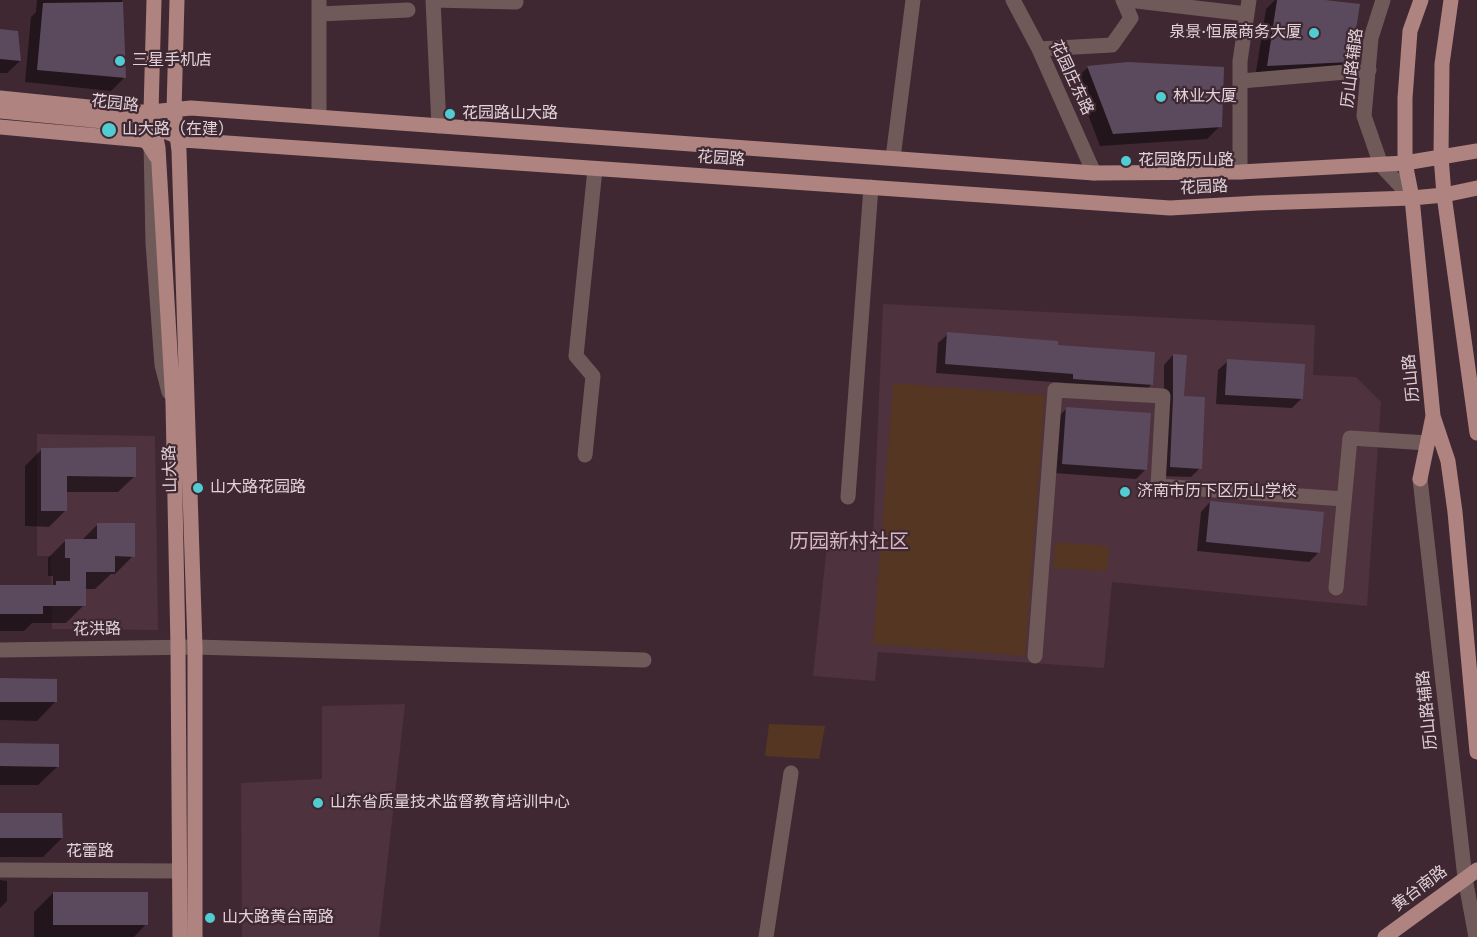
<!DOCTYPE html>
<html>
<head>
<meta charset="utf-8">
<style>
	body { margin:0 }
	canvas { display:block; background:#3f2832 }
</style>
</head>
<body>
<canvas width="1477" height="937"></canvas>
<script>
const c = document.querySelector('canvas').getContext('2d');
c.lineJoin = 'round';
function paint(path, color) { c.fillStyle = color; c.fill(path, 'evenodd'); }
function stroke(path, color, width, dash) { c.strokeStyle = color; c.lineWidth = width; c.lineCap = dash ? 'butt' : 'round'; c.setLineDash(dash || []); c.stroke(path); }
function write(font, color, halo, rows, align = 'center') {
  c.font = font + ' "Source Serif 4","Noto Sans SC",serif'; c.lineWidth = 4.5; c.setLineDash([]); c.textBaseline = 'middle'; c.strokeStyle = halo; c.fillStyle = color; for (const [text, x, y, turn = 0] of rows) {
    c.save(); c.translate(x, y); c.rotate((+turn || 0) * Math.PI / 180); c.textAlign = isNaN(turn) ? turn : align; if (halo) c.strokeText(text, 0, 0); c.fillText(text, 0, 0); c.restore();
  }
}
const built = new Path2D(`
	M883,304L1315,325L1313,375L1356,377L1381,402L1367,606L1112,582L1104,668L878,652L875,681L813,676L828,536L873,538Z
	M37,434L155,436L158,630L52,629L51,556H37Z
	M405,704L379,937H242L241,783L322,779V706Z`);
const green = new Path2D(`
	M893,383L1045,395L1025,656L873,644Z
	M1055,542L1109,546L1107,571L1053,568Z
	M769,724L825,726L819,759L765,756Z`);
const shadow = new Path2D(`
	M37,0H122L124,78L111,91L25,82L31,17L36,12Z
	M1275,0H1312L1350,61L1337,74L1255,78L1266,9Z
	M0,30L20,61L7,73H0Z
	M1088,67L1220,126L1207,139L1100,146L1075,80Z
	M948,334L1056,346L1152,384L1142,394L1064,388L1065,383L936,373L938,343Z
	M1173,355L1182,398L1200,468L1191,477L1161,476L1164,407V365Z
	M1228,361L1301,399L1292,408L1216,404L1218,370Z
	M1067,408L1146,469L1136,479L1054,473L1057,418Z
	M42,449L135,476L118,492H66V510L49,527L25,526V466Z
	M1210,502L1319,552L1309,562L1197,551L1201,512Z
	M98,524L133,556L115,574H111L95,589H84V605L66,623H32L24,631H0V587L53,586V576H48V558L66,540L81,541Z
	M0,680L56,701L37,721L0,720Z
	M0,744L58,766L38,785H0Z
	M0,815L62,838L43,857H0Z
	M0,880L7,881V901L0,908Z
	M53,893L146,924L134,937H34V912Z`);
const building = new Path2D(`
	M1277,0H1325L1360,4L1351,62L1267,66Z
	M123,2L126,78L37,70L43,3Z
	M0,29L18,31L21,61L0,59Z
	M1128,62L1224,67L1222,127L1113,134L1087,66Z
	M947,332L1058,341V345L1155,352L1153,385L1073,379V374L945,364Z
	M1173,354L1187,355L1184,396L1205,397L1202,469L1170,467L1173,397Z
	M1227,359L1305,364L1303,399L1225,395Z
	M1066,407L1151,413L1147,470L1062,464Z
	M136,447V477L67,476V511H41V448Z
	M1210,501L1324,512L1320,553L1206,542Z
	M97,523H135V557L115,556V572H86V606H43V614H0V585H56V581H70V558H65V539H97Z
	M0,678L57,679V702H0Z
	M0,743L59,744V767L0,766Z
	M0,813H62L63,838H0Z
	M53,892H148V925H53Z`);
const minor = new Path2D(`
	M319,0V117
	M433,0L439,126
	M433,0L516,2
	M1013,0L1039,49L1094,173
	M1128,0L1247,14
	M1383,0L1371,38L1364,116L1381,165L1412,198
	M319,14L408,10
	M1039,49L1112,45L1131,18L1123,0
	M1241,81L1369,70
	M151,141L153,243L162,365L169,392
	M893,158L913,0
	M1240,172V61L1249,0
	M585,455L593,376L576,356L595,169
	M1420,479L1465,878L1476,937
	M848,497L871,187
	M1336,588L1350,438L1428,443
	M0,650L195,647L644,660
	M1035,656L1055,390L1163,396L1158,486L1344,499
	M0,870L179,871
	M766,937L791,773`);
const major = new Path2D(`
	M154,0L151,112L158,148L173,403L178,647L180,937
	M177,0L174,110L179,151L195,647V937
	M1421,0L1410,31L1405,98V163L1412,198L1433,416L1448,461L1455,512L1477,752
	M1451,0L1442,64L1441,156L1444,195L1477,433
	M0,98L138,112H151L191,108L1094,173L1240,172L1405,163L1477,151
	M0,111L143,125C158,127 171,133 183,140L1170,208L1258,203L1412,198L1444,195L1477,188
	M0,127L143,140L148,143L156,156
	M1420,479L1433,416
	M1385,937L1477,870`);
const markers = [
	[1314,33,6,"#51ccd2"],
	[120,61,6,"#51ccd2"],
	[1161,97,6,"#51ccd2"],
	[450,114,6,"#51ccd2"],
	[109,130,8,"#51ccd2"],
	[1126,161,6,"#51ccd2"],
	[198,488,6,"#51ccd2"],
	[1125,492,6,"#51ccd2"],
	[318,803,6,"#51ccd2"],
	[210,918,6,"#51ccd2"]
];
const poiNames = [
	["泉景·恒展商务大厦",1302,33,"right"],
	["三星手机店",132,61],
	["林业大厦",1173,97],
	["花园路山大路",462,114],
	["山大路（在建）",122,130],
	["花园路历山路",1138,161],
	["山大路花园路",210,488],
	["济南市历下区历山学校",1137,492],
	["山东省质量技术监督教育培训中心",330,803],
	["山大路黄台南路",222,918]
];
const streetNames = [
	["历山路辅路",1353,68,-83],
	["花园庄东路",1071,78,65],
	["花园路",115,104,6],
	["花园路",721,159,4],
	["花园路",1204,188,-3],
	["历山路",1412,378,-96],
	["山大路",171,469,-92],
	["花洪路",97,630,-1],
	["历山路辅路",1428,710,-96],
	["花蕾路",90,852],
	["黄台南路",1420,889,-37]
];
const quarterNames = [
	["历园新村社区",849,543]
];
paint(built, '#4e323e');
paint(green, '#543623');
paint(shadow, '#0007');
paint(building, '#5b4a5d');
stroke(minor, '#705a59', 15);
stroke(major, '#af8380', 15);
for (const [x, y, r, color] of markers) { const dot = new Path2D(); dot.arc(x, y, r, 0, 2 * Math.PI); c.fillStyle = color; c.fill(dot); stroke(dot, '#3f2832', 2); }
write('16px', '#e1d2d8', '#3f2832', poiNames, 'left');
write('16px', '#e1d2d8', '#3f2832', streetNames);
write('20px', '#d5b7c3', '#3f2832', quarterNames);
</script>
</body>
</html>
